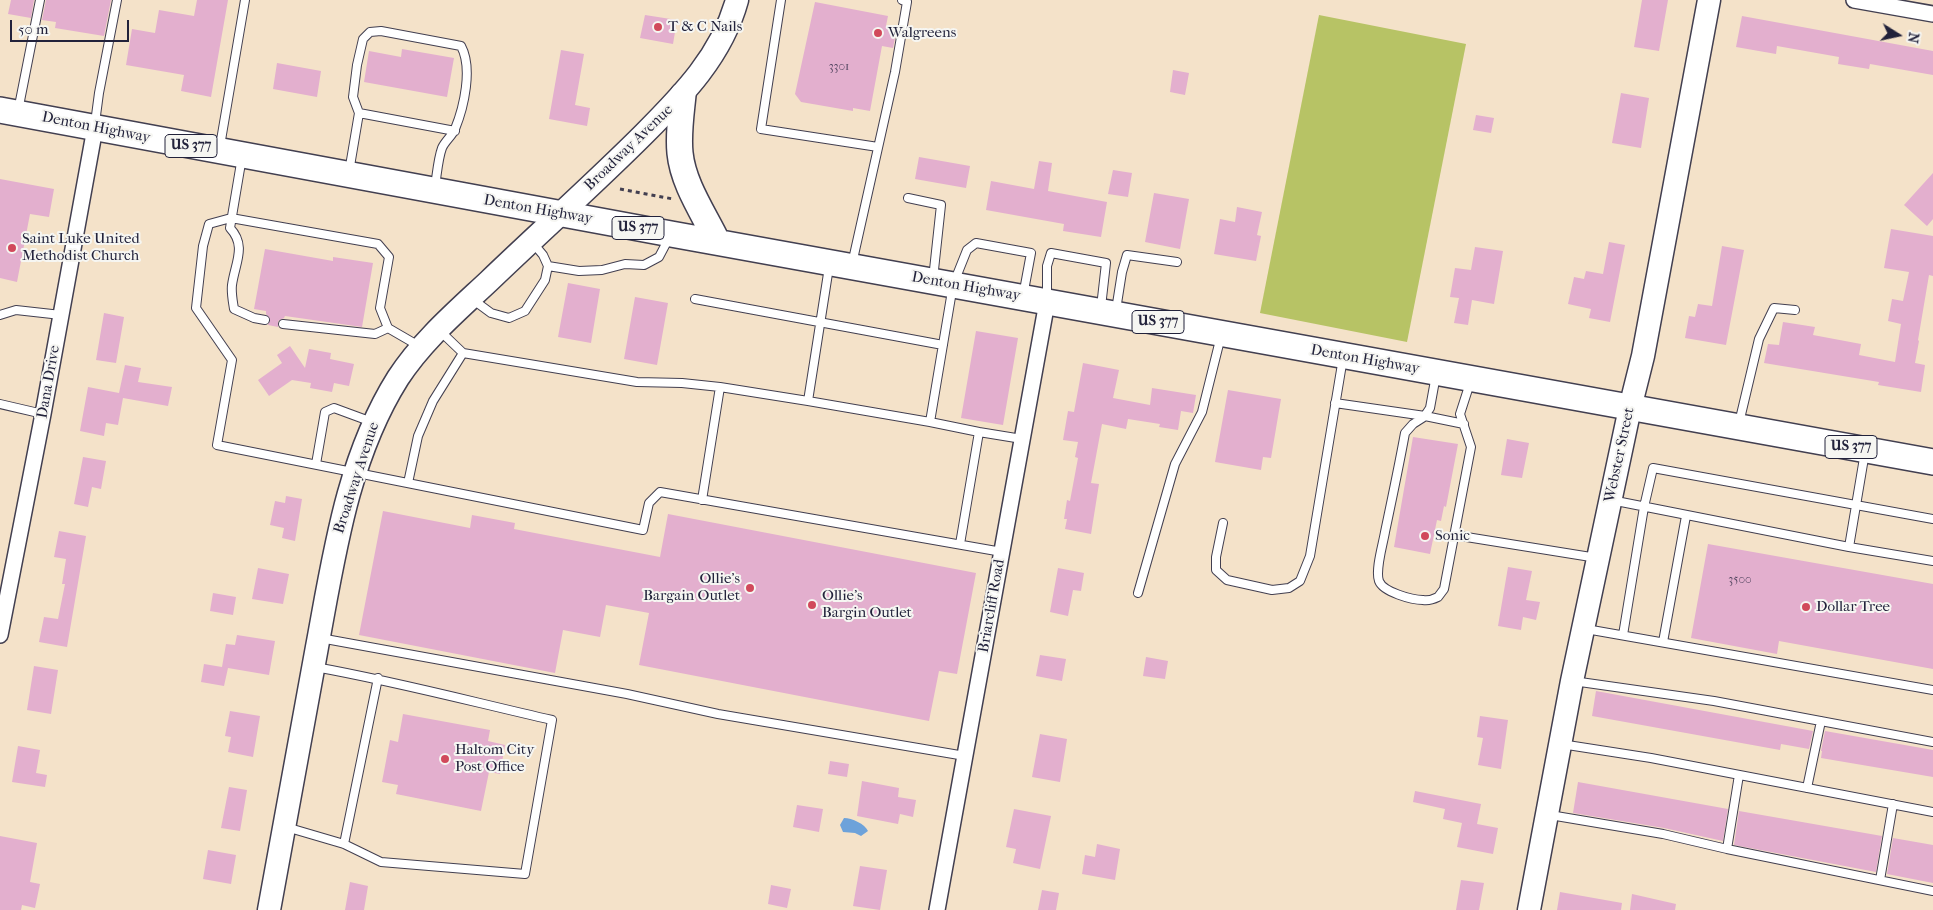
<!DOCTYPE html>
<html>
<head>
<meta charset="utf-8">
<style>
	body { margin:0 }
	#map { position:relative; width:1933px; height:910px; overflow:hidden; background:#f4e2c9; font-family:"IM FELL French Canon",serif }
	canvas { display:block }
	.north { position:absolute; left:1873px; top:10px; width:50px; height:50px; -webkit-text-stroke:4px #f6f6f2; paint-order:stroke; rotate:100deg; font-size:14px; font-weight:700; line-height:20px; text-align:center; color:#22223b }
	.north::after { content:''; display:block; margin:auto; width:18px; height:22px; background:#22223b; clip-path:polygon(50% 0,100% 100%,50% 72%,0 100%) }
	.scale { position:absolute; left:10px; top:20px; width:119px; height:22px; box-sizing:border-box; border:2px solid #22223b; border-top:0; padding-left:6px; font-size:15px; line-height:18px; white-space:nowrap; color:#22223b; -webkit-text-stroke:4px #f6f6f2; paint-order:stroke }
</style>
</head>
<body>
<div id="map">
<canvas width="1933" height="910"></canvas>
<div class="north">N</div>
<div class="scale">50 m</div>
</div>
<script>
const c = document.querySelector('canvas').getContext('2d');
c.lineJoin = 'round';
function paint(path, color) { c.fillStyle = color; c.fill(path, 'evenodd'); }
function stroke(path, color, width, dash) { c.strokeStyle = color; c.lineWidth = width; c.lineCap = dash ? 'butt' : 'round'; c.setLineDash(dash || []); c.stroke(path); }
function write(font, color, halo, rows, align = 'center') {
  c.font = font + ' "IM FELL French Canon",serif'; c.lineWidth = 4; c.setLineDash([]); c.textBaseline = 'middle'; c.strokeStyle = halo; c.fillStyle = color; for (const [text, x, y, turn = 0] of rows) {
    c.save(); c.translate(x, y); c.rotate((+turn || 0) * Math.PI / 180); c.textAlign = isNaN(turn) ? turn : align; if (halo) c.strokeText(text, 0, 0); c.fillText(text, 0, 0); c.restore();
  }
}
const green = new Path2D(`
	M1319,15L1466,44L1407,342L1260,313Z`);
const water = new Path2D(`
	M844,818C852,818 865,824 868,831L861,836L855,833L843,832L840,825Z`);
const building = new Path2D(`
	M11,0H34L31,18L8,14Z
	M46,0H111L104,36L55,28L56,22L42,20Z
	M197,0H228L211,97L181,91L184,75L126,65L132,29L155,33L159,10L194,16Z
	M1642,0H1668L1659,51L1634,47Z
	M815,2L888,16L886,26L897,28L893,48L882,46L870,111L853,108V111L801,102L795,94Z
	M645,15L677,20L673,44L640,38Z
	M1742,16L1933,51V75L1870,64L1869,69L1838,64L1839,57L1777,46L1776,54L1736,47Z
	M402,49L454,58L447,97L364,82L369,51L401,57Z
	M561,50L584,54L575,105L590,108L587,126L549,119Z
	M277,63L321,71L317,97L273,89Z
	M1173,70L1189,73L1185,95L1170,92Z
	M1621,93L1649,98L1641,148L1612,143Z
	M1476,115L1494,118L1491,133L1473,130Z
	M919,157L970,166L966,188L915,179Z
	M1039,161L1052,163L1048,191L1107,202L1101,237L1063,231L1064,224L986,210L991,181L1034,189Z
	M1113,170L1132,173L1128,197L1108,194Z
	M1933,173V219L1927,226L1904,205Z
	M0,179L54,189L49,217L30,214L17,282L0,278Z
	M1154,193L1189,199L1180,249L1145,242Z
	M1237,207L1262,212L1257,235L1261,236L1256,261L1214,254L1220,219L1235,222Z
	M1891,229L1933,236V276L1929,275L1918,340L1919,341L1915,363L1925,365L1921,392L1878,385L1879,382L1764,363L1768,344L1779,345L1783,322L1815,327L1813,335L1861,344L1859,355L1895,362L1901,324L1888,321L1892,299L1903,301L1909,272L1884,268Z
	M1609,242L1625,245L1610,322L1589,318L1591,309L1568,304L1574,277L1584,279L1586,271L1603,274Z
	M1722,246L1744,250L1726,345L1685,338L1689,316L1695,317L1698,304L1712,306Z
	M1475,247L1503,251L1494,304L1472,300L1468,325L1454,323L1459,298L1450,297L1455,268L1471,270Z
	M265,249L333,261V257L373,263L362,327L285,316L284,318L278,321V327L268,325L270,319L266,314V311L254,309Z
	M568,283L600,289L591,343L558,337Z
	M635,297L668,303L657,365L624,359Z
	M104,313L124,317L116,363L96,360Z
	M976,331L1018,338L1003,425L961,418Z
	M290,346L305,368L309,349L331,353L330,359L354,364L349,386L334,383L332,392L310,388L311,383L292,380L269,396L258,380L282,363L277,355Z
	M1083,363L1119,370L1113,398L1150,405L1152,388L1196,395L1193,413L1181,411L1178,430L1159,427L1160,424L1128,419L1126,429L1102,424L1091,483L1099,484L1091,534L1065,529L1067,519H1064L1067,500L1070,501L1078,458L1075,457L1078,442L1063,440L1068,411L1074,412Z
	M125,365L141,368L138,382L172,387L168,406L123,398L118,425L106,423L104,436L80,431L88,387L119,393Z
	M1228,390L1281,399L1271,458L1263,457L1261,470L1215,462Z
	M1413,437L1458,444L1446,507L1444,506L1441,521L1437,520L1430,554L1394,547Z
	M1507,439L1529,443L1522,478L1501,475Z
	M83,457L106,461L101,489L92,487L88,507L74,504Z
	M286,496L302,499L295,541L282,538L284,528L270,525L275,501L285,503Z
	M383,511L470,528L472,515L515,523L514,529L660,557L668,514L976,573L957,674L939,671L929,721L639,665L649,613L606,605L600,637L563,630L555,673L359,635Z
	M59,531L86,536L67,647L39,642L44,617L58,619L65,584H62L66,559L54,557Z
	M1708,544L1933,584V669L1779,641L1777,654L1691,638Z
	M1508,567L1532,571L1526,600L1540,602L1536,620L1523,617L1521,630L1498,626Z
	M258,568L289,574L283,604L252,599Z
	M1058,568L1084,573L1081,591L1073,590L1068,616L1050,612Z
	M213,593L236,597L233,615L210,611Z
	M237,635L275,641L269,675L228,668L224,686L201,682L204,664L222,667L226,644L235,645Z
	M1040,655L1066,659L1062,681L1036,676Z
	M1146,657L1168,661L1165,679L1143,676Z
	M34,666L58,670L51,714L27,710Z
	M1596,691L1813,731L1809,749L1781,744L1780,750L1592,716Z
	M230,711L260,716L253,757L228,752L231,737L225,736Z
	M403,714L490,730L488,741L505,745L500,774L489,772L481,811L396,794L398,785L382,782L390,740L398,742Z
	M1480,716L1508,720L1501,769L1478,765L1483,738L1477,737Z
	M1825,731L1933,750V777L1821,758L1822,751H1821Z
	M1040,734L1067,739L1060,782L1032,777Z
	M18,746L40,750L36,773L47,775L45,787L12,782Z
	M830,761L849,764L847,777L828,774Z
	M862,781L899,788L898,797L916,800L913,817L900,814L898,824L857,816Z
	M1578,782L1728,809L1723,841L1664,828L1573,813Z
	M229,787L247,790L240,831L221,828Z
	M1415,791L1481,804L1477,824L1498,828L1493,854L1457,847L1462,823L1443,819L1445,809L1413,802Z
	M797,805L823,809L819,832L793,827Z
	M1014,809L1051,816L1040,869L1013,863L1016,849L1006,847Z
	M1739,811L1882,836L1876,872L1734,845Z
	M0,836L37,843L30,882L40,884L35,908L22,905L21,910H0Z
	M1893,838L1933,845V883L1887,874Z
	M1097,844L1120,849L1115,880L1082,874L1085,855L1095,857Z
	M208,850L236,855L231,884L203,879Z
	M860,866L887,870L880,910L853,906Z
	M1461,880L1484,883L1479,910H1456Z
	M350,882L368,886L364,910H345Z
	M771,885L791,889L787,908L768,904Z
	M1042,890L1059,893L1056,910H1038Z
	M1560,892L1622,903L1621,910H1557Z
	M1632,894L1676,904L1675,910H1630Z`);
const path = new Path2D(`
	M620,189L673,199`);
const lane = new Path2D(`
	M781,0L761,129L878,147
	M18,111L40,0
	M359,113L455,131
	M95,123L99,93L117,0
	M220,146L245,0
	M242,157L230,228C247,246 235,263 232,285C231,293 233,302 234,309L254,318L265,320
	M349,172L359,113L353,97L357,65L363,39L370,32L381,31L461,46C473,68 464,107 455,129C452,136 445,141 442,148C438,159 437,174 435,186
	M908,198L941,205L933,279
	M852,264L895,72L907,2L902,0
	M548,266L579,271L602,270L625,264L644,265L659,257L669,238
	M1047,298V266L1051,253L1106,263L1101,307
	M472,299L491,313L509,318L525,311L545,280L548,266L543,255L533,243
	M695,299L943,345
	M1116,310L1122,272L1127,255L1177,262
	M0,315L16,310L61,315
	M283,324L375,334L388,328L419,346
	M388,328L380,308L389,257L378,244L231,218L209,224L203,246L196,308L232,360L217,445L643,530L649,503L660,492L1002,552
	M440,331L463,353L637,382L682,383L720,387
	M1436,375L1430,408L1424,417L1413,424L1405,433C1399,466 1392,499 1385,532C1383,544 1375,570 1379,581C1383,592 1412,600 1423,600C1429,601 1434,599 1438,597L1444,589L1471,447L1460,414L1470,383
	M808,401L829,267
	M1335,403L1425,416L1464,424
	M0,404L43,414
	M1739,423L1759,339L1774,308L1795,310
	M979,432L930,422L953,285L967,250L976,243L1031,253L1023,296
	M316,464L325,412L334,408L372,422
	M408,483L418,436L433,401L463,353
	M702,500L720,387L808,401L930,422
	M1611,500L1849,547L1865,452
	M1223,523L1216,557V570L1227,580L1272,590L1289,588L1300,581L1310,556L1343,358
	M1454,535L1597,558
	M960,544L979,432L1022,439
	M1849,547L1933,561
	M1138,593L1175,464L1202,412L1221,336
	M1586,629L1933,690
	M1623,635L1644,507L1653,468L1933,519
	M320,638L627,694L718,714L965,756
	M1663,642L1686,516
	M1573,681L1714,701L1933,742
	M1561,744L1651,758L1933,812
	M1807,788L1821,721
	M1550,815L1663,834L1727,849L1933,891
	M286,827L344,844L381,862L525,874L552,720C473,702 394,681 315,667
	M344,844L378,678
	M1727,849L1739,775
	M1880,880L1893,804`);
const street = new Path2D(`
	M1854,0L1933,14
	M0,635L43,414L95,128
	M937,910L1047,302`);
const secondary = new Path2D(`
	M269,910C285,822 301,735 317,647C334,556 347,459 398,378C422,341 457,311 489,281C540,232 594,184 644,134C683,95 722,55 737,0
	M1529,910L1572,681L1630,408L1643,356L1709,0`);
const primary = new Path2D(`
	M683,95C681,115 678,134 680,153C683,184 704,214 717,241
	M0,110L671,234L1933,462`);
const markers = [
	[658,27,5,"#d1495b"],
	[878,33,5,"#d1495b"],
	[12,248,5,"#d1495b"],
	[1425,536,5,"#d1495b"],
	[750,588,5,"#d1495b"],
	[812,605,5,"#d1495b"],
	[1806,607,5,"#d1495b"],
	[445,759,5,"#d1495b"]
];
const numberNames = [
	["3301",839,67],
	["3500",1740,580]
];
const shields = [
	[191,146,52],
	[638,228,52],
	[1158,322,52],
	[1851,447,52]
];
const shieldNames = [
	["US 377",191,146],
	["US 377",638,228],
	["US 377",1158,322],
	["US 377",1851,447]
];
const poiNames = [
	["T & C Nails",668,27],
	["Walgreens",888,33],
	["Saint Luke United",22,239],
	["Methodist Church",22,256],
	["Sonic",1435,536],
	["Ollie's",740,579,"right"],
	["Bargain Outlet",740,596,"right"],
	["Ollie's",822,596],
	["Bargin Outlet",822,613],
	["Dollar Tree",1816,607],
	["Haltom City",455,750],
	["Post Office",455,767]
];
const streetNames = [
	["Denton Highway",96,128,11],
	["Broadway Avenue",629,148,-44],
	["Denton Highway",538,210,10],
	["Denton Highway",966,287,10],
	["Denton Highway",1365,360,10],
	["Dana Drive",49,382,-80],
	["Webster Street",1620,455,-78],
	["Broadway Avenue",357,478,-72],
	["Briarcliff Road",992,606,-80]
];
paint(green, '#b7c365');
paint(water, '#6da2da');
paint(building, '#e3afce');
stroke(lane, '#423f50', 10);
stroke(street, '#423f50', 18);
stroke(secondary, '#423f50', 25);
stroke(primary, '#423f50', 28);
stroke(path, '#423f50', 3, [4, 4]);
stroke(lane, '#fff', 8);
stroke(street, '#fff', 15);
stroke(secondary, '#fff', 22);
stroke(primary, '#fff', 25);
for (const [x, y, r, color] of markers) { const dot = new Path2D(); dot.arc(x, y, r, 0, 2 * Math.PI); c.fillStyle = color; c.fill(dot); stroke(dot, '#f6f6f2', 2); }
write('12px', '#524560', null, numberNames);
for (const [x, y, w] of shields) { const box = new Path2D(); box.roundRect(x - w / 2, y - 11.5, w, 23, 4); c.fillStyle = '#f6f6f2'; c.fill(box); stroke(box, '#22223b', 1); }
write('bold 14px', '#22223b', null, shieldNames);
write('15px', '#22223b', '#f6f6f2', poiNames, 'left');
write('15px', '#22223b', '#f6f6f2', streetNames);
</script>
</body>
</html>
